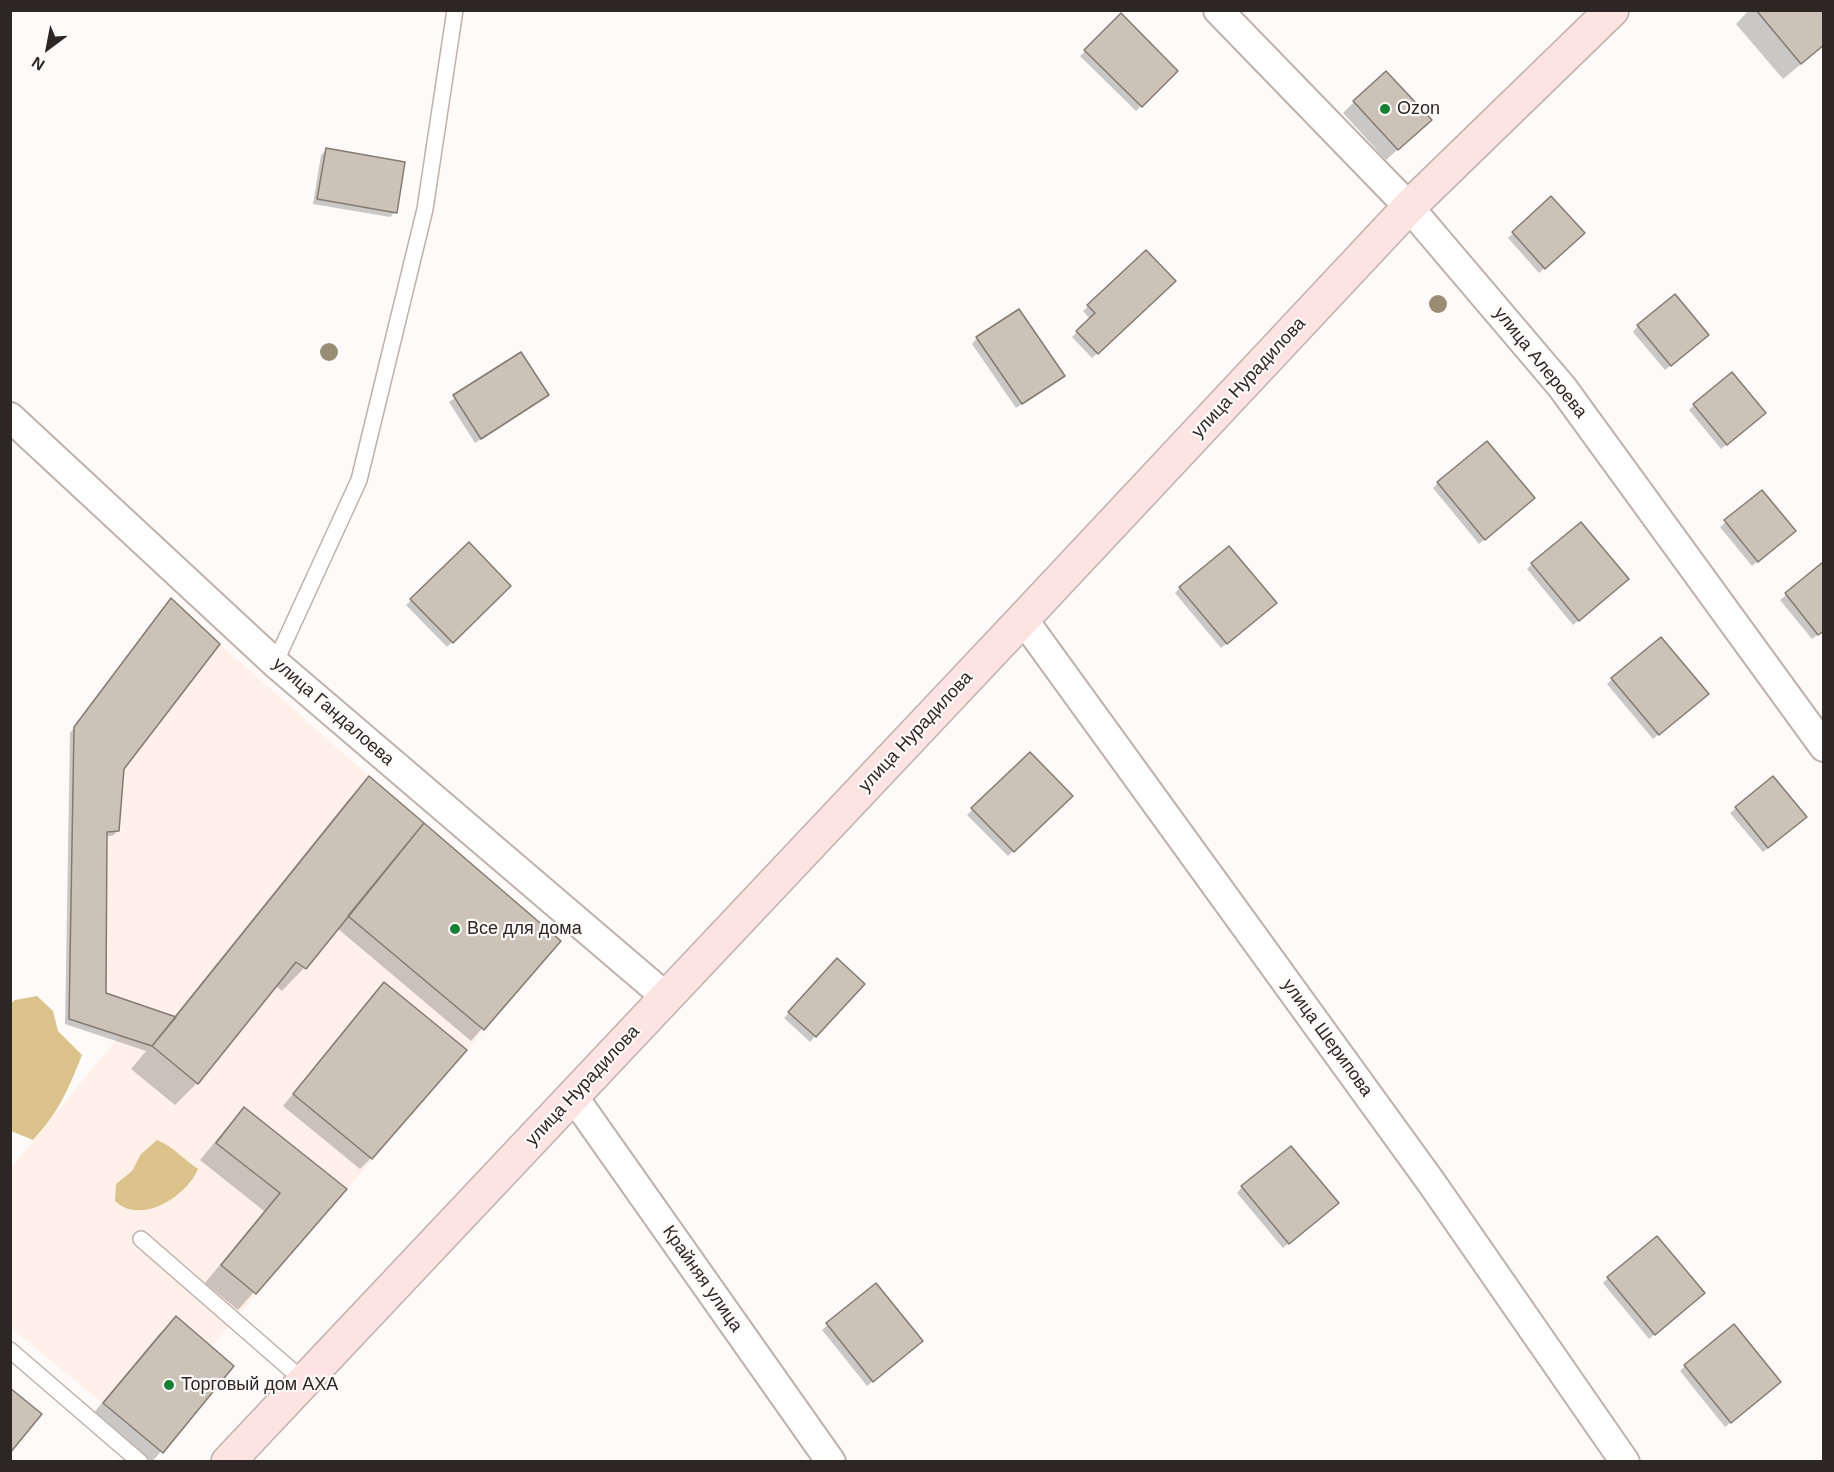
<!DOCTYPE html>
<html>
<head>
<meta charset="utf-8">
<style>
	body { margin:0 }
	#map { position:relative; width:1834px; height:1472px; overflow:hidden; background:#fdfaf9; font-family:Helvetica,sans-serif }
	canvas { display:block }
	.frame { position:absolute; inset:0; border:12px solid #2c2624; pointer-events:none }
	.north { position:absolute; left:18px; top:18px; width:60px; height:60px; -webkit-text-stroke:4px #fdfaf9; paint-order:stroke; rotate:212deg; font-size:16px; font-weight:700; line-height:24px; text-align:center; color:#2c2624 }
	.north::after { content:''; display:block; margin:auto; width:21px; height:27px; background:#2c2624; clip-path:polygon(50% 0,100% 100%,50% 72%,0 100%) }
</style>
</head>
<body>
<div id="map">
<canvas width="1834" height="1472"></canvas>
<div class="frame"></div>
<div class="north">N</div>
</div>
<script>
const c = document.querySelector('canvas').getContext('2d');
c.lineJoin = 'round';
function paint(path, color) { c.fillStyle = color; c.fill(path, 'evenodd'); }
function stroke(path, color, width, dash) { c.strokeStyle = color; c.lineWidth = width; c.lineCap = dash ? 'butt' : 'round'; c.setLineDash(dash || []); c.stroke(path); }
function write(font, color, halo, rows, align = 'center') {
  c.font = font + ' Helvetica,sans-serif'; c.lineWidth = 4.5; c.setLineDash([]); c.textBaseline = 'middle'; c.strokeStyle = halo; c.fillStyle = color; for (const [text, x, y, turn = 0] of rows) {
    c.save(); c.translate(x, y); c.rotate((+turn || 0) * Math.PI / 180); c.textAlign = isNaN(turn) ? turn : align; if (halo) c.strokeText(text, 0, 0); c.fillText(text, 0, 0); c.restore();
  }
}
const built = new Path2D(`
	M171,598L220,644L369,776L561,941L212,1346L234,1366L163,1453L11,1328V1168L120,1035L69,1019L74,727Z`);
const forest = new Path2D(`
	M37,996L53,1011L58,1031L82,1055C68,1090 59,1112 33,1140L11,1131L10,1004L15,1000Z
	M157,1140C175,1148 182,1158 198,1169C187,1196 141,1226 115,1201L116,1184L132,1171L141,1154Z`);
const shadow = new Path2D(`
	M1749,10H1824V45L1783,79L1736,24Z
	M1121,15L1176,71L1136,111L1080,56Z
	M1354,102L1418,131L1386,160L1343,113Z
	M326,150L395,212L390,217L313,204L321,155Z
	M1551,198L1582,233L1539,273L1508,238Z
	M1146,252L1174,281L1092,358L1072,337L1090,319L1083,311Z
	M1638,326L1702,341L1665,370L1633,332Z
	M977,338L1063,376L1016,408L972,344Z
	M521,354L547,395L475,443L449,402Z
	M1694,405L1759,419L1721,449L1689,410Z
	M1438,483L1528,503L1479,544L1433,488Z
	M1762,492L1789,536L1752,566L1720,527Z
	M469,545L509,586L447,647L406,605Z
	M1532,564L1621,584L1573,625L1527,569Z
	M1823,564L1824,630L1812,639L1780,600Z
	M1180,588L1269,608L1221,648L1175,593Z
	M166,605L122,768L118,831L112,836H106L105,994L173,1018L348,800L370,778L559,941L471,1041L337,928L304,968L282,991L275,985L197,1083L175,1105L131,1069L146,1051L65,1024L70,733Z
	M1612,679L1701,699L1653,739L1607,684Z
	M1030,754L1071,796L1008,856L967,815Z
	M1736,808L1799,822L1763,852L1730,813Z
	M837,960L863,984L810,1042L784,1018Z
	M373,995L371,1158L360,1169L283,1106Z
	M244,1109L345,1189L238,1310L205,1283L264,1211L200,1160L228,1126Z
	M1242,1187L1332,1208L1283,1248L1237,1193Z
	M1608,1278L1698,1298L1649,1339L1603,1283Z
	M876,1285L916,1346L867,1386L822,1330Z
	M176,1318L232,1367L152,1462H136L87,1421L159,1334Z
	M1685,1366L1774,1387L1725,1427L1680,1371Z`);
const building = new Path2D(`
	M1756,10H1824V45L1801,64Z
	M1121,13L1178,71L1142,107L1084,50Z
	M1386,71L1432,120L1398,150L1353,101Z
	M326,148L405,162L397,213L317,199Z
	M1551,196L1585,233L1545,269L1512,232Z
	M1146,250L1176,281L1098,354L1076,331L1095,313L1087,305Z
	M1675,294L1709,335L1671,366L1637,325Z
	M1019,309L1065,376L1022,404L976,337Z
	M521,352L549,395L481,439L453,395Z
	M1732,372L1766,413L1727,445L1693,404Z
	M1487,441L1535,498L1485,540L1437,482Z
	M1762,490L1796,531L1758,562L1724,520Z
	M1581,522L1629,579L1579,621L1531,563Z
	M469,542L511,586L453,643L410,599Z
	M1229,546L1277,603L1227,644L1179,587Z
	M1823,562L1824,631L1818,635L1785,593Z
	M171,598L220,644L124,769L119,831L107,832L106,993L176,1017L152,1046L69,1019L74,727Z
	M1661,637L1709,694L1659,735L1611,678Z
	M1030,752L1073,796L1014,852L971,808Z
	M369,776L424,823L306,969L296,962L198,1084L152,1046Z
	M1773,776L1807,817L1768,848L1735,807Z
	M424,823L561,941L484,1030L348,916Z
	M837,958L865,984L816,1037L788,1012Z
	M384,982L467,1050L372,1159L293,1094Z
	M244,1107L347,1189L256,1294L221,1265L280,1193L216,1143Z
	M1291,1146L1339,1203L1289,1244L1241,1186Z
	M1657,1236L1705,1293L1655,1335L1607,1277Z
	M876,1283L923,1341L873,1382L826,1323Z
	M176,1316L234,1366L163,1453L103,1403Z
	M1734,1324L1781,1382L1731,1423L1684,1365Z
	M10,1388L42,1414L10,1453Z`);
const lane = new Path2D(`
	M275,663L359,480L425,209L455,10
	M141,1239L304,1381
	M10,1350L140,1462`);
const street = new Path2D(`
	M1218,10L1409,207L1562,387L1824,747
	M10,417L275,663L666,997
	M1023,619L1431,1182L1625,1462
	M573,1096L831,1462`);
const secondary = new Path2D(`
	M228,1462L1023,619L1409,207L1612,10`);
const trees = [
	[1438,304],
	[329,352]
];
const markers = [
	[1385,109,6,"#178035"],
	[455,929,6,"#178035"],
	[169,1385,6,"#178035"]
];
const poiNames = [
	["Ozon",1397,109],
	["Все для дома",467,929],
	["Торговый дом АХА",181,1385]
];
const streetNames = [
	["улица Алероева",1540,363,51],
	["улица Нурадилова",1249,378,-47],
	["улица Гандалоева",333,712,41],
	["улица Нурадилова",916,732,-47],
	["улица Шерипова",1327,1038,54],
	["улица Нурадилова",583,1086,-47],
	["Крайняя улица",702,1279,55]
];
paint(built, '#fff1ea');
paint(forest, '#dcc38b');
paint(shadow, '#0003');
paint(building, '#cdc2b7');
stroke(building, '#847a70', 1.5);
stroke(lane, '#bfb1aa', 18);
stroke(street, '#bfb1aa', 32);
stroke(secondary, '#bfb1aa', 36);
stroke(lane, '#fff', 15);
stroke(street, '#fff', 28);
stroke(secondary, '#fde4e2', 33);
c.fillStyle = '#998e74';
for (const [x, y] of trees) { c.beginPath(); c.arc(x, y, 9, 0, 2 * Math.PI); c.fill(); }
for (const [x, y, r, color] of markers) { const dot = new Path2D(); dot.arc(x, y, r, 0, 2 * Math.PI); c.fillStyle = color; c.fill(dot); stroke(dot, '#fdfaf9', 2); }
write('18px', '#2c2624', '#fdfaf9', poiNames, 'left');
write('18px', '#2c2624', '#fdfaf9', streetNames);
</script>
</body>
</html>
